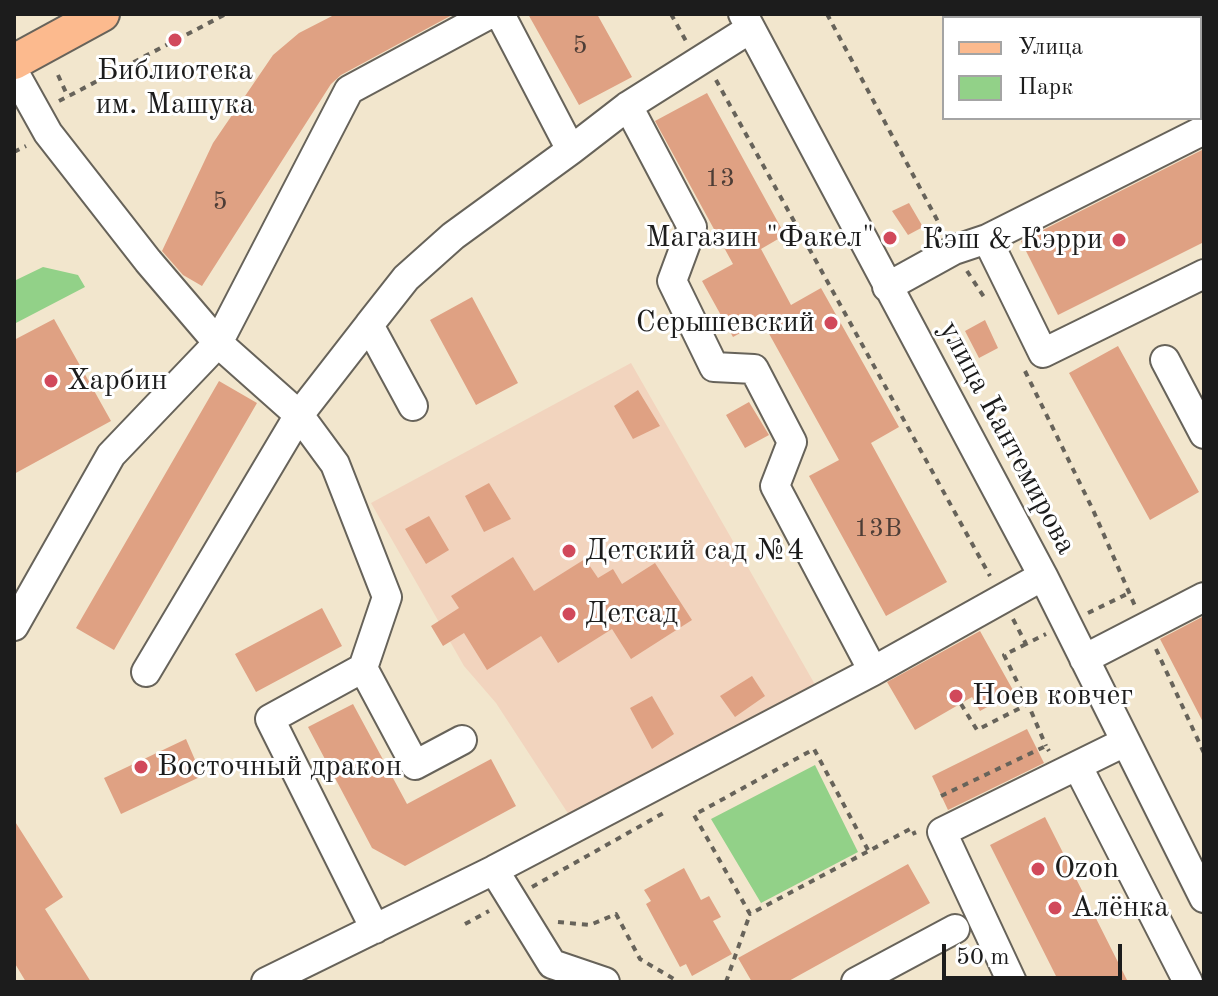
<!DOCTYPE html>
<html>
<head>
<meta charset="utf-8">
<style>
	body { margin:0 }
	#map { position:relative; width:1218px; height:996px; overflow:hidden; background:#f2e6cd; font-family:"Old Standard TT",serif }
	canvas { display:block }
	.frame { position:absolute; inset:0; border:16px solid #1c1c1c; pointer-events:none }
	.legend { position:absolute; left:942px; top:16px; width:260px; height:104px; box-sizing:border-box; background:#fff; border:2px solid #a4a4a4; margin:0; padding:10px 14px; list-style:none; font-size:24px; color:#1c1c1c }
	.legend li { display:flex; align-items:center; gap:16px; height:40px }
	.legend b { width:40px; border:2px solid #a4a4a4 }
	.scale { position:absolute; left:942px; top:944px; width:180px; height:36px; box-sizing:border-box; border:4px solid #1c1c1c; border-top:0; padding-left:10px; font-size:24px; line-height:28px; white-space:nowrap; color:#1c1c1c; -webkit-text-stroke:6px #fff; paint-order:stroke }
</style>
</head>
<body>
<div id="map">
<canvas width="1218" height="996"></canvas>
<div class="frame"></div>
<ul class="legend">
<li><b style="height:10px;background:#fcba8e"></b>Улица</li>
<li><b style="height:22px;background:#92d188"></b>Парк</li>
</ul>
<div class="scale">50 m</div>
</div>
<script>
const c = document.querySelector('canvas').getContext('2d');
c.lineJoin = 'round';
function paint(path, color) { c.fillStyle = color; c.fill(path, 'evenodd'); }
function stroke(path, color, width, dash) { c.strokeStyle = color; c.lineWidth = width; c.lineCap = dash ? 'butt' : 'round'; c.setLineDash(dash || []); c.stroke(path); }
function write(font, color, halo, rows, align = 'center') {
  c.font = font + ' "Old Standard TT",serif'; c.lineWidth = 6; c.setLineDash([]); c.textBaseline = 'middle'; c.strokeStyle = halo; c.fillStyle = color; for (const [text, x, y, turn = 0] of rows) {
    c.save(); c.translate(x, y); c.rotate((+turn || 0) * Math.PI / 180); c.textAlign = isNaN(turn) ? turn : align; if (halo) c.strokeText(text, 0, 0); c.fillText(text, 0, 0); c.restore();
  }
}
const built = new Path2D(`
	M631,363L817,688L571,818L496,703L464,666L371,503Z`);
const green = new Path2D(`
	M43,267L78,275L85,287L14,324V281Z
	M815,765L858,852L761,903L711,819Z`);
const building = new Path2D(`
	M336,14H454L341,75L331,84L202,286L183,275L162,251L213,143L273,55L299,33Z
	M528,14H597L632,77L579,105Z
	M707,93L785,235L761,249L791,305L821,288L899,427L871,443L947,582L886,616L809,476L839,460L762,321L733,337L702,281L733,264L655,121Z
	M1204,149V242L1058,315L1021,241Z
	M909,203L923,227L908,235L892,211Z
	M472,297L518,383L476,405L430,320Z
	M54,319L111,421L14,474V340Z
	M985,320L998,348L979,358L965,331Z
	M1118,346L1199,492L1150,520L1069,373Z
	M219,381L257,403L114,650L76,628Z
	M638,390L660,426L633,439L614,406Z
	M749,402L769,435L745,448L726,415Z
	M489,483L511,519L484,532L465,496Z
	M429,516L449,550L426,564L405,529Z
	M513,557L534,591L585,559L598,578L613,569L622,584L655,563L692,620L631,659L612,629L558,663L541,636L487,670L464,633L443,646L431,626L459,608L451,596Z
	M322,608L342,646L256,692L235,654Z
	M1204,616V724L1160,639Z
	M980,631L1014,692L980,711L972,697L915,730L887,682Z
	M752,676L765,696L735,717L720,696Z
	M652,696L674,734L652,749L630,708Z
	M353,704L407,804L491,759L516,806L405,866L372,848L308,727Z
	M1027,729L1044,763L948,810L932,776Z
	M186,739L202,776L121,814L104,778Z
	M1045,817L1128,982H1059L990,845Z
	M14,820L63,897L45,909L91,982H26L14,962Z
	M908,864L930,903L787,982H752L738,958Z
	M684,868L701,900L709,896L721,917L713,921L732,954L692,976L686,964L680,967L646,904L651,901L644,890Z`);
const path = new Path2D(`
	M671,14L686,41
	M827,14L942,229
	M58,75L68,97
	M716,80L990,576
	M59,101L226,14
	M14,152L26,146
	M967,271L986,300
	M1025,371L1093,510L1135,606
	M1088,613L1129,593
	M1013,619L1026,644L1046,634
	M1026,644L1004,655L1028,704
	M1156,649L1204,753
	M961,704L977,730L1028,704L1046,746
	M941,796L1046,746L1049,751
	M868,850L814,749L694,815L750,914L912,828L915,835
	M532,887L667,811
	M558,922L590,925L616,914L640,959L679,982
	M465,924L489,911
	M726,982L750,914`);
const minor = new Path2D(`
	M743,14L1043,576L1204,898
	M14,72L48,133L148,261L218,343L299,415L335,464L387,597L363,668L270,719L375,929
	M628,106L692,227L672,281L714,367L754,369L792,442L775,486L873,671
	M571,150L628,106L750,29
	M987,239L1043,353L1204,274
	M887,287L954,250L987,239L1204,130
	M369,325L406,278L453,236L571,150L500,14
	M1165,360L1204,434
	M14,626L111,455L218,343L349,90L490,14
	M1084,659L1204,597
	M363,668L415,765L462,740
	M146,672L299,415L369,325L413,406
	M1078,767L1188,982
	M494,870L552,964L605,982
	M266,982L494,870L873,671L1043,576
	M856,982L955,929
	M1012,982L942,832L1125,742`);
const major = new Path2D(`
	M14,62L102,14`);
const markers = [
	[175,40,8,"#d1495b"],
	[890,238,8,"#d1495b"],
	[1119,240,8,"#d1495b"],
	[831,323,8,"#d1495b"],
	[51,381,8,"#d1495b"],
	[569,551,8,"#d1495b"],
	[569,614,8,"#d1495b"],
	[956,696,8,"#d1495b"],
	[141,767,8,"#d1495b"],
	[1038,869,8,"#d1495b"],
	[1055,908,8,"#d1495b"]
];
const numberNames = [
	["5",580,46],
	["13",720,179],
	["5",220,202],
	["13В",878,529]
];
const poiNames = [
	["Библиотека",175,71,"center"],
	["им. Машука",175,105,"center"],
	["Магазин \"Факел\"",874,238,"right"],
	["Кэш & Кэрри",1103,240,"right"],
	["Серышевский",815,323,"right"],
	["Харбин",67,381],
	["Детский сад №4",585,551],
	["Детсад",585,614],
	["Ноев ковчег",972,696],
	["Восточный дракон",157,767],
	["Ozon",1054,869],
	["Алёнка",1071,908]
];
const streetNames = [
	["улица Кантемирова",1007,438,62]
];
paint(built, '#f2d4be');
paint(green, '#92d188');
paint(building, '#dfa183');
stroke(minor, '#67635a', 32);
stroke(major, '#67635a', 38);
stroke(path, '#67635a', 4, [6, 6]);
stroke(minor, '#fff', 28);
stroke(major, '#fcba8e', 34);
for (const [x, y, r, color] of markers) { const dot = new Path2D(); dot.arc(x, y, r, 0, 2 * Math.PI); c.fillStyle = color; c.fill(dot); stroke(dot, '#fff', 3); }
write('26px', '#4d3d36', null, numberNames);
write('30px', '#1c1c1c', '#fff', poiNames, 'left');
write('30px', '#1c1c1c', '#fff', streetNames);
</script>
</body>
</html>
